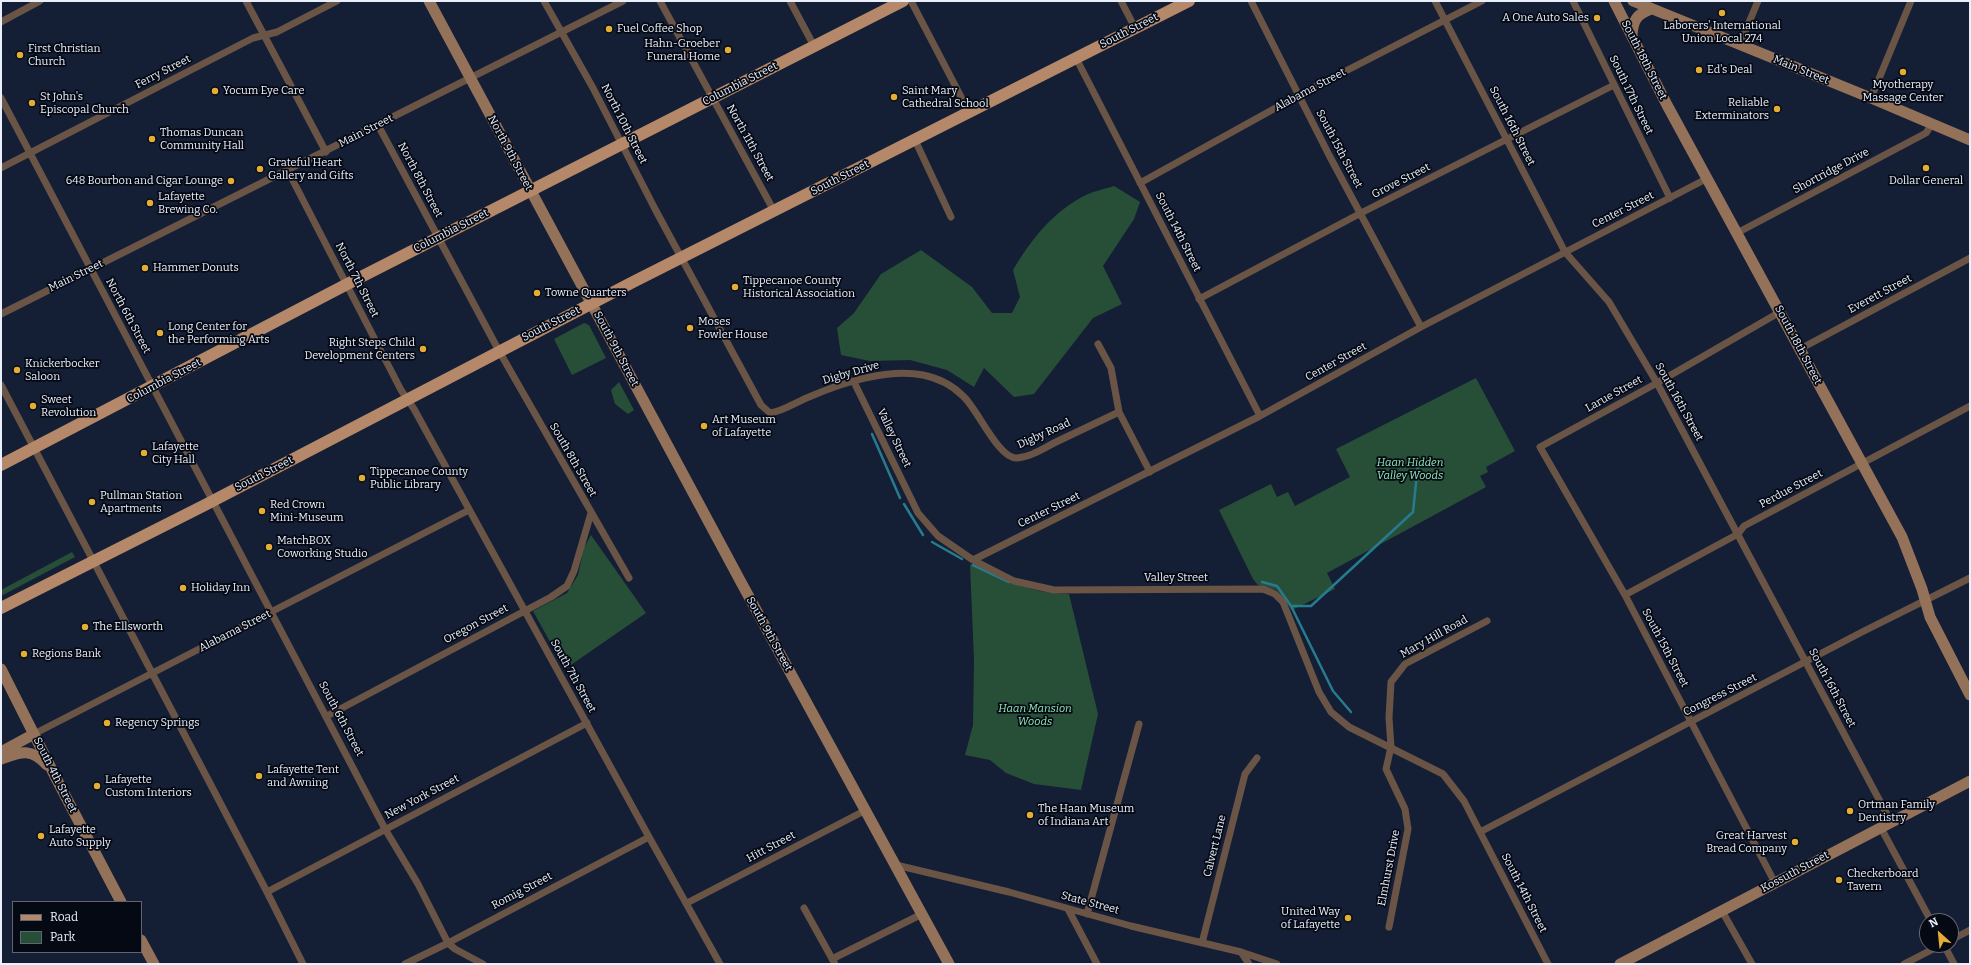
<!DOCTYPE html>
<html>
<head>
<meta charset="utf-8">
<style>
	body { margin:0 }
	#map { position:relative; width:1971px; height:965px; overflow:hidden; background:#141f35; font-family:Bitter,serif }
	canvas { display:block }
	.frame { position:absolute; inset:0; border:2px solid #e9f0fc; pointer-events:none }
	.legend { position:absolute; left:12px; top:901px; width:130px; height:52px; box-sizing:border-box; background:#050913; border:1px solid #606570; margin:0; padding:5px 7px; list-style:none; font-size:12px; color:#e9f0fc }
	.legend li { display:flex; align-items:center; gap:8px; height:20px }
	.legend b { width:20px; border:1px solid #606570 }
	.north { position:absolute; left:1919px; top:913px; width:40px; height:40px; box-sizing:border-box; background:#050913; border:1px solid #606570; border-radius:50%; rotate:333deg; font-size:11px; font-weight:700; line-height:16px; text-align:center; color:#e9f0fc }
	.north::after { content:''; display:block; margin:auto; width:14px; height:18px; background:#e3ae35; clip-path:polygon(50% 0,100% 100%,50% 72%,0 100%) }
</style>
</head>
<body>
<div id="map">
<canvas width="1971" height="965"></canvas>
<div class="frame"></div>
<ul class="legend">
<li><b style="height:5px;background:#b48868"></b>Road</li>
<li><b style="height:11px;background:#274e37"></b>Park</li>
</ul>
<div class="north">N</div>
</div>
<script>
const c = document.querySelector('canvas').getContext('2d');
c.lineJoin = 'round';
function paint(path, color) { c.fillStyle = color; c.fill(path, 'evenodd'); }
function stroke(path, color, width, dash) { c.strokeStyle = color; c.lineWidth = width; c.lineCap = dash ? 'butt' : 'round'; c.setLineDash(dash || []); c.stroke(path); }
function write(font, color, halo, rows, align = 'center') {
  c.font = font + ' Bitter,serif'; c.lineWidth = 3.5; c.setLineDash([]); c.textBaseline = 'middle'; c.strokeStyle = halo; c.fillStyle = color; for (const [text, x, y, turn = 0] of rows) {
    c.save(); c.translate(x, y); c.rotate((+turn || 0) * Math.PI / 180); c.textAlign = isNaN(turn) ? turn : align; if (halo) c.strokeText(text, 0, 0); c.fillText(text, 0, 0); c.restore();
  }
}
const green = new Path2D(`
	M1114,186L1140,202L1134,219L1103,266L1122,304L1093,318L1034,394L1014,397L984,368L974,387L947,370L910,360L870,361L841,355L837,328L854,313L881,274L921,250L972,287L992,313H1012L1020,297L1013,270C1031,240 1051,214 1082,197C1091,192 1104,189 1114,186Z
	M584,323L589,325L606,358L572,375L554,339Z
	M1476,378L1515,451L1486,467L1488,472L1480,476L1486,487L1327,573L1335,589L1292,610L1277,590L1258,585L1253,579L1219,510L1271,484L1277,497L1288,492L1295,506L1350,477L1336,449Z
	M619,382L634,410L628,414L615,404L611,390Z
	M591,535L646,613L565,669L533,611L567,593L578,575L584,548Z
	M72,552L75,557L1,596V590Z
	M970,564C1004,580 1030,593 1069,594L1098,714L1081,790L1034,784L1006,773L990,760L965,755L973,725L974,660Z`);
const stream = new Path2D(`
	M872,434L900,498
	M904,504L923,535
	M932,542L962,559
	M973,565L1009,582
	M1262,582L1277,586L1291,606H1311L1413,512L1418,464
	M1291,606L1333,691L1351,712`);
const street = new Path2D(`
	M246,1L326,152
	M544,1L593,88L655,209L761,405L770,413C784,411 796,402 809,397C841,383 888,368 923,375C938,378 953,386 963,396C977,408 999,460 1017,458C1031,457 1044,448 1056,442C1077,432 1098,422 1119,412
	M660,1L774,211
	M790,1L814,46
	M911,1L969,112
	M1121,1L1135,28
	M1251,1L1329,155L1421,327
	M1435,1L1565,252L1609,302L1657,383L1891,822
	M1573,1L1670,198
	M1,22L40,1
	M1740,44L1758,1
	M1076,58L1260,416
	M1,98L385,829L418,884L448,943L455,949L483,964
	M1871,98L1911,1
	M378,125L499,351L629,578
	M915,140L951,217
	M1,168L253,38L277,32L337,1
	M288,171L401,390L414,409L649,837L720,964
	M1140,183L1299,95L1482,1
	M1737,233L1926,133L1932,124
	M1199,299L1361,213L1614,85
	M1,314L623,1
	M1098,344L1111,368L1119,412L1150,472
	M1800,349L1970,258
	M854,382L918,513L938,536L973,560L1014,581L1054,590L1263,589L1275,594L1283,602L1319,692L1331,712L1349,727L1443,774L1464,801L1548,964
	M1,385L267,892L303,964
	M973,560L1260,416L1421,327L1708,178
	M1625,595L1738,534L1744,526L1970,406
	M327,716L551,597L567,586L574,571L591,513
	M34,734L469,510
	M1881,828L1931,921
	M1480,832L1862,632L1970,578
	M896,865L1009,892L1131,926L1241,952L1277,964
	M1775,883L1625,595L1540,447L1657,383L1780,312
	M267,892L587,723
	M687,903L866,810
	M804,908L835,964
	M1068,909L1097,964
	M1722,911L1752,964
	M1087,914L1139,724
	M1389,927L1408,829L1405,809L1386,769L1391,747L1389,718L1391,682L1405,664L1487,621
	M1951,940L1970,930
	M1202,943L1245,774L1257,758
	M1944,945L1954,964
	M1241,952L1249,964
	M832,959L922,914
	M405,964L448,943L649,837
	M1904,964L1941,945`);
const secondary = new Path2D(`
	M429,1L742,584L949,964
	M1614,1L1667,105L1902,537L1922,589L1930,617L1970,695
	M1633,1L1871,98L1970,140
	M1632,35C1633,20 1637,14 1651,9
	M1,669L57,780L121,902
	M1,752L34,734
	M1,759C20,752 31,747 47,765
	M141,940L154,964
	M1620,964L1970,781`);
const primary = new Path2D(`
	M1,465L355,280L903,1
	M1,608L203,506L633,282L1189,1`);
const markers = [
	[1722,13,4,"#e3ae35"],
	[1597,18,4,"#e3ae35"],
	[609,29,4,"#e3ae35"],
	[728,50,4,"#e3ae35"],
	[20,55,4,"#e3ae35"],
	[1699,70,4,"#e3ae35"],
	[1903,72,4,"#e3ae35"],
	[215,91,4,"#e3ae35"],
	[894,97,4,"#e3ae35"],
	[32,103,4,"#e3ae35"],
	[1777,109,4,"#e3ae35"],
	[152,139,4,"#e3ae35"],
	[1926,168,4,"#e3ae35"],
	[260,169,4,"#e3ae35"],
	[231,181,4,"#e3ae35"],
	[150,203,4,"#e3ae35"],
	[145,268,4,"#e3ae35"],
	[735,287,4,"#e3ae35"],
	[537,293,4,"#e3ae35"],
	[690,328,4,"#e3ae35"],
	[160,333,4,"#e3ae35"],
	[423,349,4,"#e3ae35"],
	[17,370,4,"#e3ae35"],
	[33,406,4,"#e3ae35"],
	[704,426,4,"#e3ae35"],
	[144,453,4,"#e3ae35"],
	[362,478,4,"#e3ae35"],
	[92,502,4,"#e3ae35"],
	[262,511,4,"#e3ae35"],
	[269,547,4,"#e3ae35"],
	[183,588,4,"#e3ae35"],
	[85,627,4,"#e3ae35"],
	[24,654,4,"#e3ae35"],
	[107,723,4,"#e3ae35"],
	[259,776,4,"#e3ae35"],
	[97,786,4,"#e3ae35"],
	[1850,811,4,"#e3ae35"],
	[1030,815,4,"#e3ae35"],
	[41,836,4,"#e3ae35"],
	[1795,842,4,"#e3ae35"],
	[1839,880,4,"#e3ae35"],
	[1348,918,4,"#e3ae35"]
];
const poiNames = [
	["A One Auto Sales",1589,18,"right"],
	["Laborers' International",1722,26,"center"],
	["Union Local 274",1722,39,"center"],
	["Fuel Coffee Shop",617,29],
	["Hahn-Groeber",720,44,"right"],
	["Funeral Home",720,57,"right"],
	["First Christian",28,49],
	["Church",28,62],
	["Ed's Deal",1707,70],
	["Myotherapy",1903,85,"center"],
	["Massage Center",1903,98,"center"],
	["Yocum Eye Care",223,91],
	["Saint Mary",902,91],
	["Cathedral School",902,104],
	["St John's",40,97],
	["Episcopal Church",40,110],
	["Reliable",1769,103,"right"],
	["Exterminators",1769,116,"right"],
	["Thomas Duncan",160,133],
	["Community Hall",160,146],
	["Grateful Heart",268,163],
	["Gallery and Gifts",268,176],
	["648 Bourbon and Cigar Lounge",223,181,"right"],
	["Dollar General",1926,181,"center"],
	["Lafayette",158,197],
	["Brewing Co.",158,210],
	["Hammer Donuts",153,268],
	["Tippecanoe County",743,281],
	["Historical Association",743,294],
	["Towne Quarters",545,293],
	["Moses",698,322],
	["Fowler House",698,335],
	["Long Center for",168,327],
	["the Performing Arts",168,340],
	["Right Steps Child",415,343,"right"],
	["Development Centers",415,356,"right"],
	["Knickerbocker",25,364],
	["Saloon",25,377],
	["Sweet",41,400],
	["Revolution",41,413],
	["Art Museum",712,420],
	["of Lafayette",712,433],
	["Lafayette",152,447],
	["City Hall",152,460],
	["Tippecanoe County",370,472],
	["Public Library",370,485],
	["Pullman Station",100,496],
	["Apartments",100,509],
	["Red Crown",270,505],
	["Mini-Museum",270,518],
	["MatchBOX",277,541],
	["Coworking Studio",277,554],
	["Holiday Inn",191,588],
	["The Ellsworth",93,627],
	["Regions Bank",32,654],
	["Regency Springs",115,723],
	["Lafayette Tent",267,770],
	["and Awning",267,783],
	["Lafayette",105,780],
	["Custom Interiors",105,793],
	["Ortman Family",1858,805],
	["Dentistry",1858,818],
	["The Haan Museum",1038,809],
	["of Indiana Art",1038,822],
	["Lafayette",49,830],
	["Auto Supply",49,843],
	["Great Harvest",1787,836,"right"],
	["Bread Company",1787,849,"right"],
	["Checkerboard",1847,874],
	["Tavern",1847,887],
	["United Way",1340,912,"right"],
	["of Lafayette",1340,925,"right"]
];
const streetNames = [
	["South Street",1129,31,-27],
	["South 18th Street",1644,60,63],
	["Main Street",1801,70,22],
	["Ferry Street",163,72,-27],
	["Columbia Street",740,84,-27],
	["Alabama Street",1310,90,-28],
	["South 17th Street",1631,95,64],
	["North 10th Street",624,124,63],
	["South 16th Street",1512,126,63],
	["Main Street",366,131,-27],
	["North 11th Street",750,143,61],
	["South 15th Street",1339,149,62],
	["North 9th Street",510,153,62],
	["Shortridge Drive",1831,171,-28],
	["South Street",840,178,-27],
	["North 8th Street",420,180,62],
	["Grove Street",1401,181,-27],
	["Center Street",1623,210,-27],
	["Columbia Street",451,231,-27],
	["South 14th Street",1178,232,63],
	["Main Street",76,276,-26],
	["North 7th Street",357,280,63],
	["Everett Street",1880,294,-28],
	["North 6th Street",128,316,62],
	["South Street",551,324,-27],
	["South 18th Street",1798,345,62],
	["South 9th Street",616,349,62],
	["Center Street",1336,362,-29],
	["Digby Drive",851,373,-16],
	["Columbia Street",164,381,-28],
	["Larue Street",1614,394,-29],
	["South 16th Street",1679,402,61],
	["Digby Road",1044,434,-24],
	["Valley Street",894,438,64],
	["South 8th Street",573,460,60],
	["South Street",264,474,-27],
	["Perdue Street",1791,489,-28],
	["Center Street",1049,510,-26],
	["Valley Street",1176,578],
	["Oregon Street",476,624,-28],
	["Alabama Street",235,631,-27],
	["South 9th Street",769,634,61],
	["Mary Hill Road",1434,637,-29],
	["South 15th Street",1665,648,62],
	["South 7th Street",573,676,61],
	["South 16th Street",1832,688,62],
	["Congress Street",1720,695,-27],
	["South 6th Street",341,719,62],
	["South 4th Street",55,775,63],
	["New York Street",422,797,-28],
	["Calvert Lane",1215,846,-76],
	["Hitt Street",771,847,-28],
	["Elmhurst Drive",1389,868,-79],
	["Kossuth Street",1795,872,-28],
	["Romig Street",522,891,-28],
	["South 14th Street",1524,893,63],
	["State Street",1090,903,15]
];
const parkNames = [
	["Haan Hidden",1410,463],
	["Valley Woods",1410,476],
	["Haan Mansion",1035,709],
	["Woods",1035,722]
];
paint(green, '#274e37');
stroke(stream, '#277b8e', 2.5);
stroke(street, '#6a5445', 7);
stroke(secondary, '#947259', 11);
stroke(primary, '#b48868', 12);
for (const [x, y, r, color] of markers) { const dot = new Path2D(); dot.arc(x, y, r, 0, 2 * Math.PI); c.fillStyle = color; c.fill(dot); stroke(dot, '#050913', 1.5); }
write('11px', '#e9f0fc', '#050913', poiNames, 'left');
write('11px', '#e9f0fc', '#050913', streetNames);
write('italic 11px', '#91e8b3', '#050913', parkNames);
</script>
</body>
</html>
